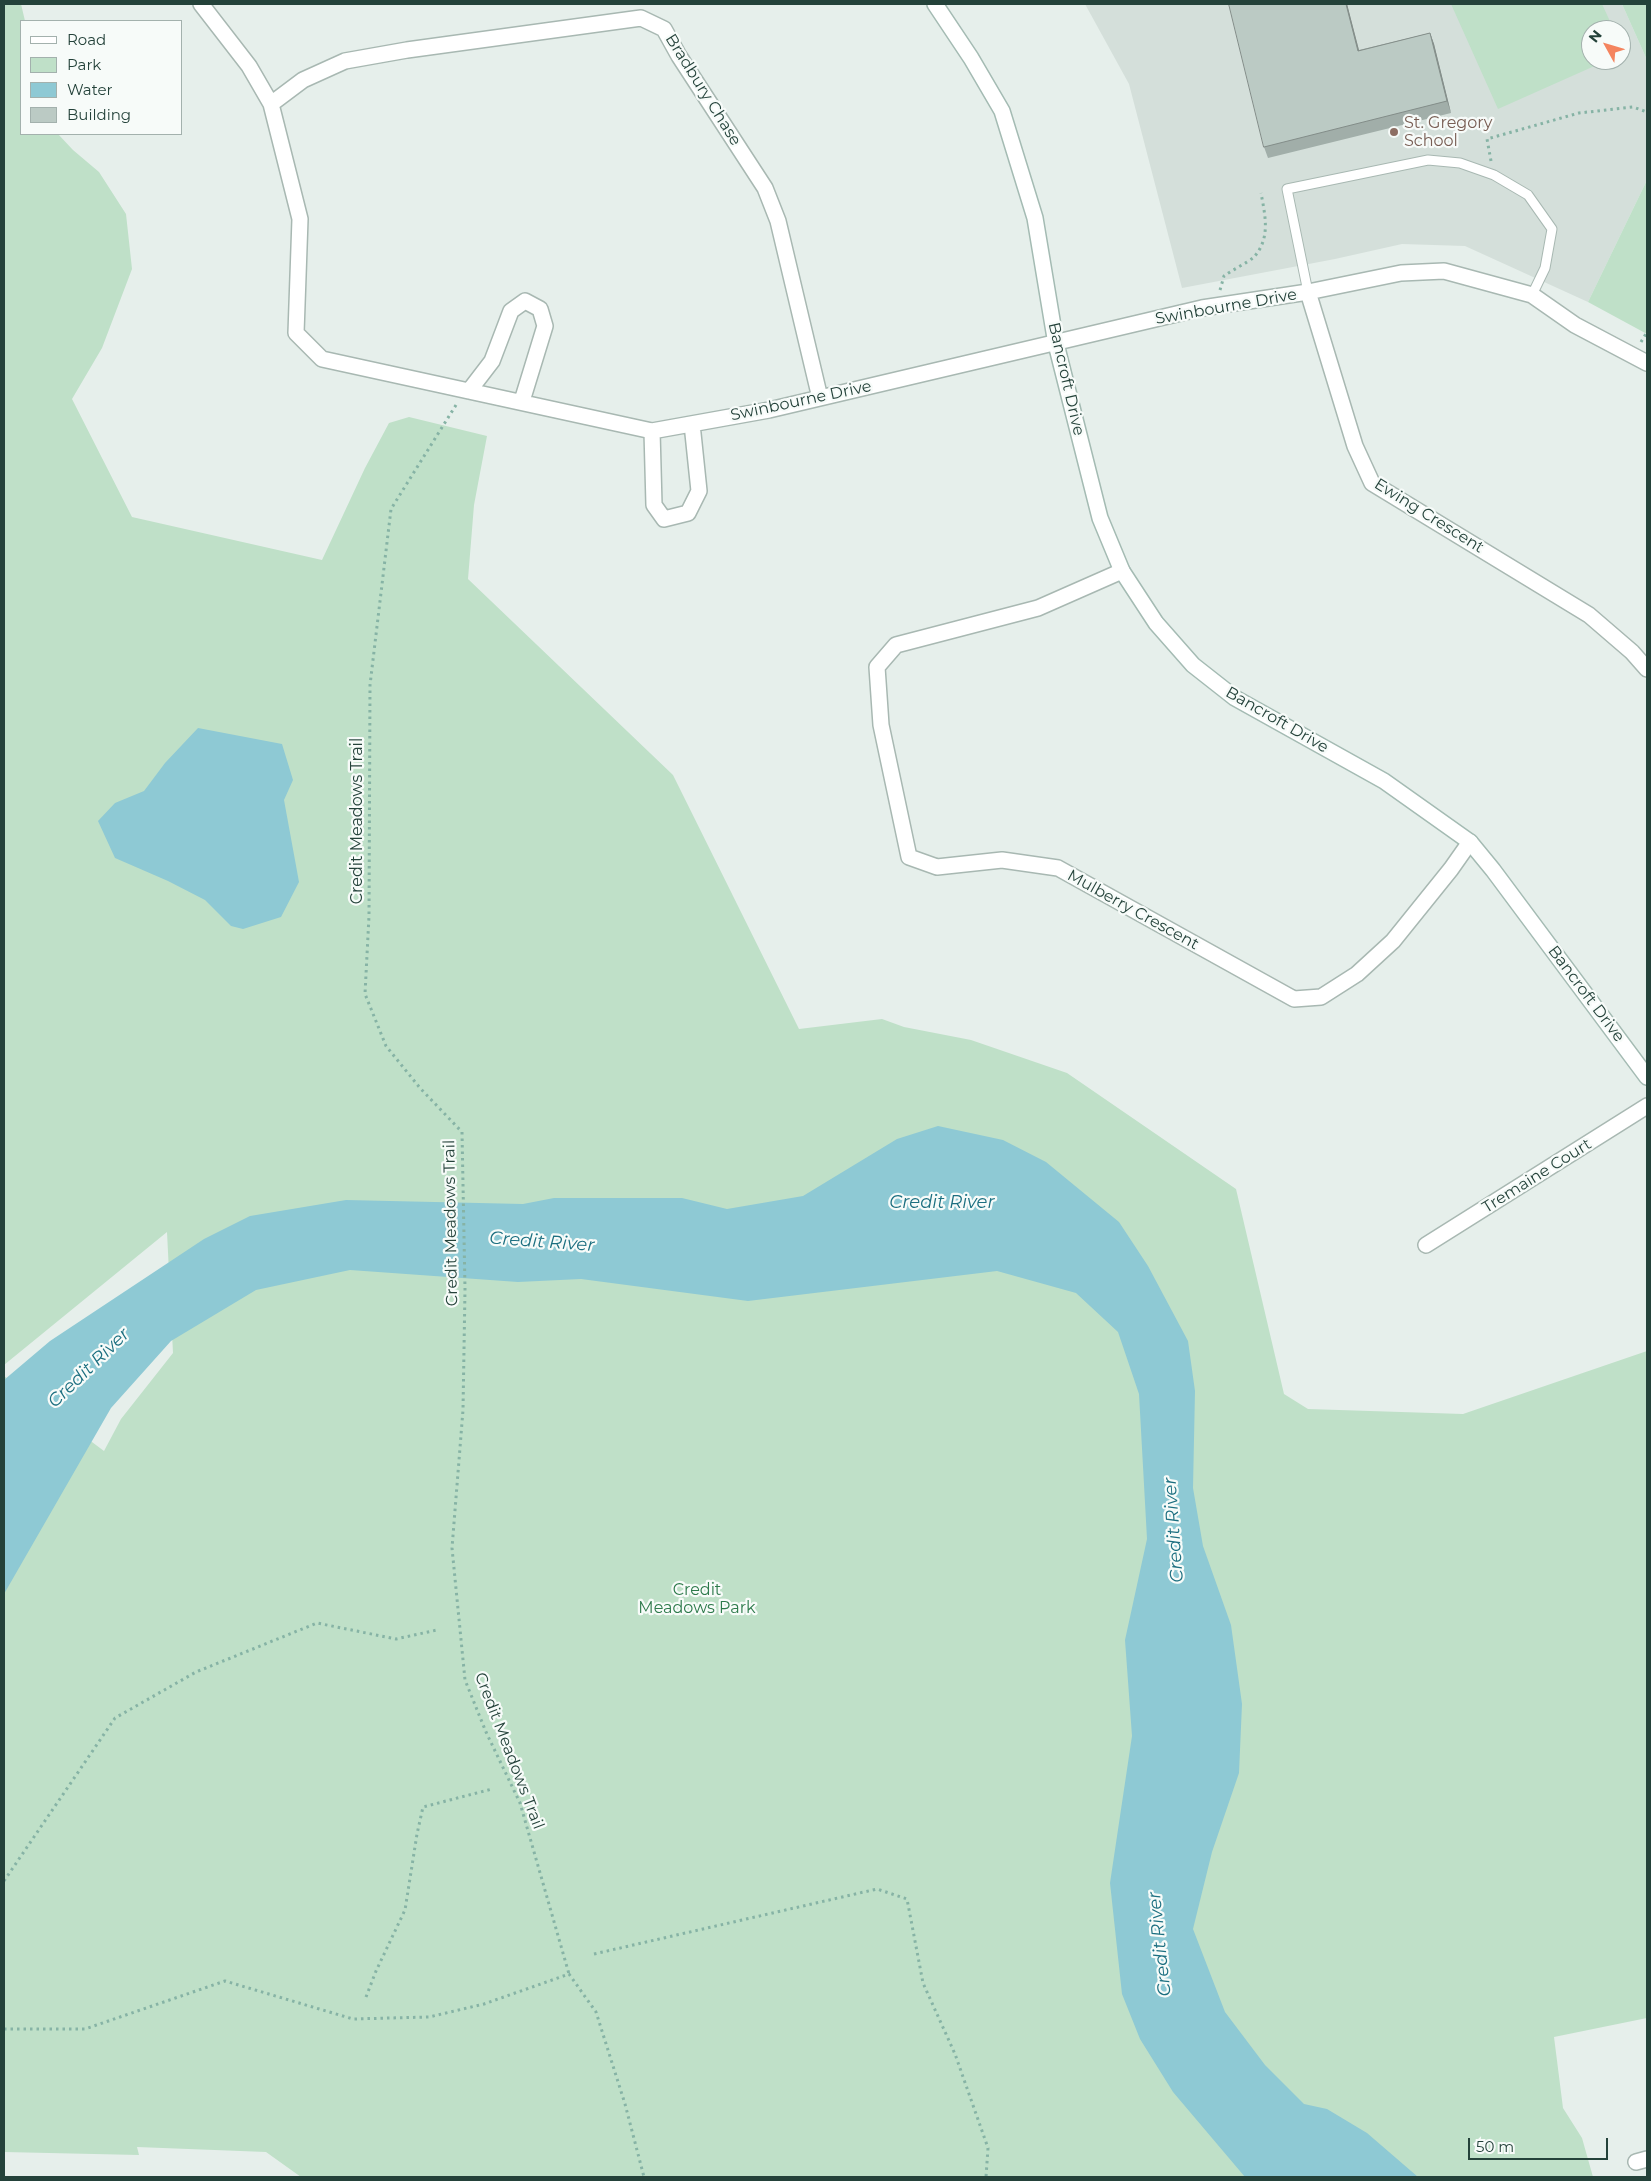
<!DOCTYPE html>
<html>
<head>
<meta charset="utf-8">
<style>
	body { margin:0 }
	#map { position:relative; width:1651px; height:2181px; overflow:hidden; background:#e6efeb; font-family:Montserrat,sans-serif }
	canvas { display:block }
	.frame { position:absolute; inset:0; border:5px solid #24423a; pointer-events:none }
	.legend { position:absolute; left:20px; top:20px; width:162px; height:115px; box-sizing:border-box; background:#f7fbf9; border:1px solid #a3b1ad; margin:0; padding:6px 9px; list-style:none; font-size:15px; color:#24423a }
	.legend li { display:flex; align-items:center; gap:10px; height:25px }
	.legend b { width:25px; border:1px solid #a3b1ad }
	.north { position:absolute; left:1581px; top:20px; width:50px; height:50px; box-sizing:border-box; background:#f7fbf9; border:1px solid #a3b1ad; border-radius:50%; rotate:309deg; font-size:14px; font-weight:700; line-height:20px; text-align:center; color:#24423a }
	.north::after { content:''; display:block; margin:auto; width:18px; height:22px; background:#f4845f; clip-path:polygon(50% 0,100% 100%,50% 72%,0 100%) }
	.scale { position:absolute; left:1468px; top:2138px; width:140px; height:22px; box-sizing:border-box; border:2px solid #24423a; border-top:0; padding-left:6px; font-size:15px; line-height:18px; white-space:nowrap; color:#24423a; -webkit-text-stroke:4px #f7fbf9; paint-order:stroke }
</style>
</head>
<body>
<div id="map">
<canvas width="1651" height="2181"></canvas>
<div class="frame"></div>
<ul class="legend">
<li><b style="height:6px;background:#fff"></b>Road</li>
<li><b style="height:14px;background:#bfe0c8"></b>Park</li>
<li><b style="height:14px;background:#8ec9d4"></b>Water</li>
<li><b style="height:14px;background:#bbcac4"></b>Building</li>
</ul>
<div class="north">N</div>
<div class="scale">50 m</div>
</div>
<script>
const c = document.querySelector('canvas').getContext('2d');
c.lineJoin = 'round';
function paint(path, color) { c.fillStyle = color; c.fill(path, 'evenodd'); }
function stroke(path, color, width, dash) { c.strokeStyle = color; c.lineWidth = width; c.lineCap = dash ? 'butt' : 'round'; c.setLineDash(dash || []); c.stroke(path); }
function write(font, color, halo, rows, align = 'center') {
  c.font = font + ' Montserrat,sans-serif'; c.lineWidth = 4.5; c.setLineDash([]); c.textBaseline = 'middle'; c.strokeStyle = halo; c.fillStyle = color; for (const [text, x, y, turn = 0] of rows) {
    c.save(); c.translate(x, y); c.rotate((+turn || 0) * Math.PI / 180); c.textAlign = isNaN(turn) ? turn : align; if (halo) c.strokeText(text, 0, 0); c.fillText(text, 0, 0); c.restore();
  }
}
const built = new Path2D(`
	M1085,4H1622L1647,60V180L1588,302L1465,246L1402,244L1335,259L1182,288L1129,84ZM1591,30H1621V60H1591Z`);
const green = new Path2D(`
	M4,4H21L25,21H21V134H58L73,150L99,172L126,214L132,269L102,348L72,399L132,517L322,560L365,468L389,423L409,417L487,436L474,505L468,579L673,775L799,1029L882,1019L904,1027L971,1040L1067,1073L1236,1189L1284,1394L1308,1409L1463,1414L1647,1351V2018L1554,2037L1563,2108L1582,2138L1593,2177H301L266,2152L137,2147L139,2155L4,2152V1376L104,1451L121,1419L173,1353L167,1232L4,1365Z
	M1451,4H1602L1614,30H1591V60H1608L1498,109Z
	M1622,4H1647V60Z
	M1647,180V334L1588,302Z`);
const water = new Path2D(`
	M198,728L282,744L293,780L284,800L299,882L281,917L243,929L231,926L205,900L168,881L115,858L98,821L115,803L144,791L165,763Z
	M938,1126L1003,1140L1046,1162L1119,1222L1148,1266L1188,1341L1195,1391L1193,1488L1203,1546L1231,1625L1242,1704L1239,1773L1212,1852L1193,1929L1225,2012L1265,2065L1304,2104L1327,2109L1367,2133L1418,2177H1245L1173,2092L1140,2039L1122,1994L1110,1883L1132,1736L1125,1640L1147,1539L1139,1394L1118,1332L1076,1293L997,1271L748,1301L581,1279L518,1282L350,1270L256,1290L171,1341L111,1408L4,1594V1380L50,1341L204,1239L250,1216L346,1200L523,1204L554,1198H682L727,1209L803,1196L897,1139Z`);
const path = new Path2D(`
	M1491,161L1487,139L1579,113L1633,107L1647,112
	M1220,290L1224,276C1232,270 1247,263 1254,257C1271,238 1265,215 1261,193
	M1641,342L1647,332
	M456,405L391,509L370,685L369,916L365,994L386,1046L420,1088L462,1132L465,1289L463,1410L452,1548L465,1680L486,1732L520,1803L569,1974
	M4,1881L115,1718L196,1672L317,1623L396,1639L437,1630
	M594,1954L877,1889L907,1899L923,1983L955,2054L988,2148L986,2177
	M366,1997L376,1971L405,1910L417,1834L423,1807L492,1789
	M4,2029H85L225,1981L353,2019L429,2017L484,2004L569,1974L596,2012L625,2104L644,2177`);
const lane = new Path2D(`
	M1308,292L1287,189L1428,160L1460,163L1494,175L1528,195L1552,229L1545,268L1532,295`);
const street = new Path2D(`
	M201,4L249,66L271,104L300,219L296,333L322,359L652,431L769,410L1202,308L1308,292L1401,273L1444,271L1532,295L1575,325L1647,363
	M271,104L303,80L345,61L407,50L641,18L664,29L679,56L765,188L778,221L820,398
	M1308,292L1355,446L1372,483L1589,615L1632,652L1647,669
	M469,391L492,361L511,311L525,301L540,309L545,326L522,401
	M652,431L654,505L664,519L688,513L699,491L692,424
	M1122,571L1038,608L896,645L877,667L881,725L909,857L937,867L1002,860L1058,868L1294,999L1321,997L1357,974L1393,941L1451,869L1470,842
	M1426,1245L1647,1106
	M1636,2162L1647,2159`);
const secondary = new Path2D(`
	M935,4L971,58L1002,111L1035,218L1056,344L1100,518L1122,571L1156,623L1193,665L1235,698L1384,781L1470,842L1493,870L1647,1077`);
const wall = new Path2D(`
	M1347,4L1359,50L1430,33L1434,44L1451,113L1268,158L1264,147Z`);
const shadedWall = new Path2D(`
	M1346,4H1347L1362,62L1358,51Z
	M1430,33L1434,44L1451,113L1447,101Z`);
const building = new Path2D(`
	M1229,4H1346L1358,51L1430,33L1447,101L1264,147Z`);
const markers = [
	[1394,132,5,"#8d6e63"]
];
const streetNames = [
	["Bradbury Chase",703,90,58],
	["Swinbourne Drive",1226,307,-10],
	["Bancroft Drive",1066,379,77],
	["Swinbourne Drive",801,401,-12],
	["Ewing Crescent",1429,516,32],
	["Bancroft Drive",1277,720,30],
	["Credit Meadows Trail",357,821,-90],
	["Mulberry Crescent",1133,910,29],
	["Bancroft Drive",1586,994,53],
	["Tremaine Court",1537,1176,-32],
	["Credit Meadows Trail",451,1223,-91],
	["Credit Meadows Trail",509,1751,69]
];
const educationNames = [
	["St. Gregory",1404,123],
	["School",1404,141]
];
const parkNames = [
	["Credit",697,1590],
	["Meadows Park",697,1608]
];
const waterNames = [
	["Credit River",942,1203],
	["Credit River",542,1242,4],
	["Credit River",89,1368,-44],
	["Credit River",1174,1530,-94],
	["Credit River",1160,1944,-96]
];
paint(built, '#d4dfda');
paint(green, '#bfe0c8');
paint(water, '#8ec9d4');
stroke(lane, '#a8b8b2', 11);
stroke(street, '#a8b8b2', 18);
stroke(secondary, '#a4bbb3', 18);
stroke(path, '#86b3a5', 3, [2.5, 4]);
stroke(lane, '#fff', 9);
stroke(street, '#fff', 15);
stroke(secondary, '#fff', 15);
paint(wall, '#a1aea9');
paint(shadedWall, '#838d89');
paint(building, '#bbcac4');
stroke(building, '#838d89', 1);
for (const [x, y, r, color] of markers) { const dot = new Path2D(); dot.arc(x, y, r, 0, 2 * Math.PI); c.fillStyle = color; c.fill(dot); stroke(dot, '#f7fbf9', 2); }
write('16px', '#24423a', '#f7fbf9', streetNames);
write('16px', '#785e54', '#f7fbf9', educationNames, 'left');
write('16px', '#2d7a4b', '#f7fbf9', parkNames);
write('italic 18px', '#1c6f80', '#f7fbf9', waterNames);
</script>
</body>
</html>
